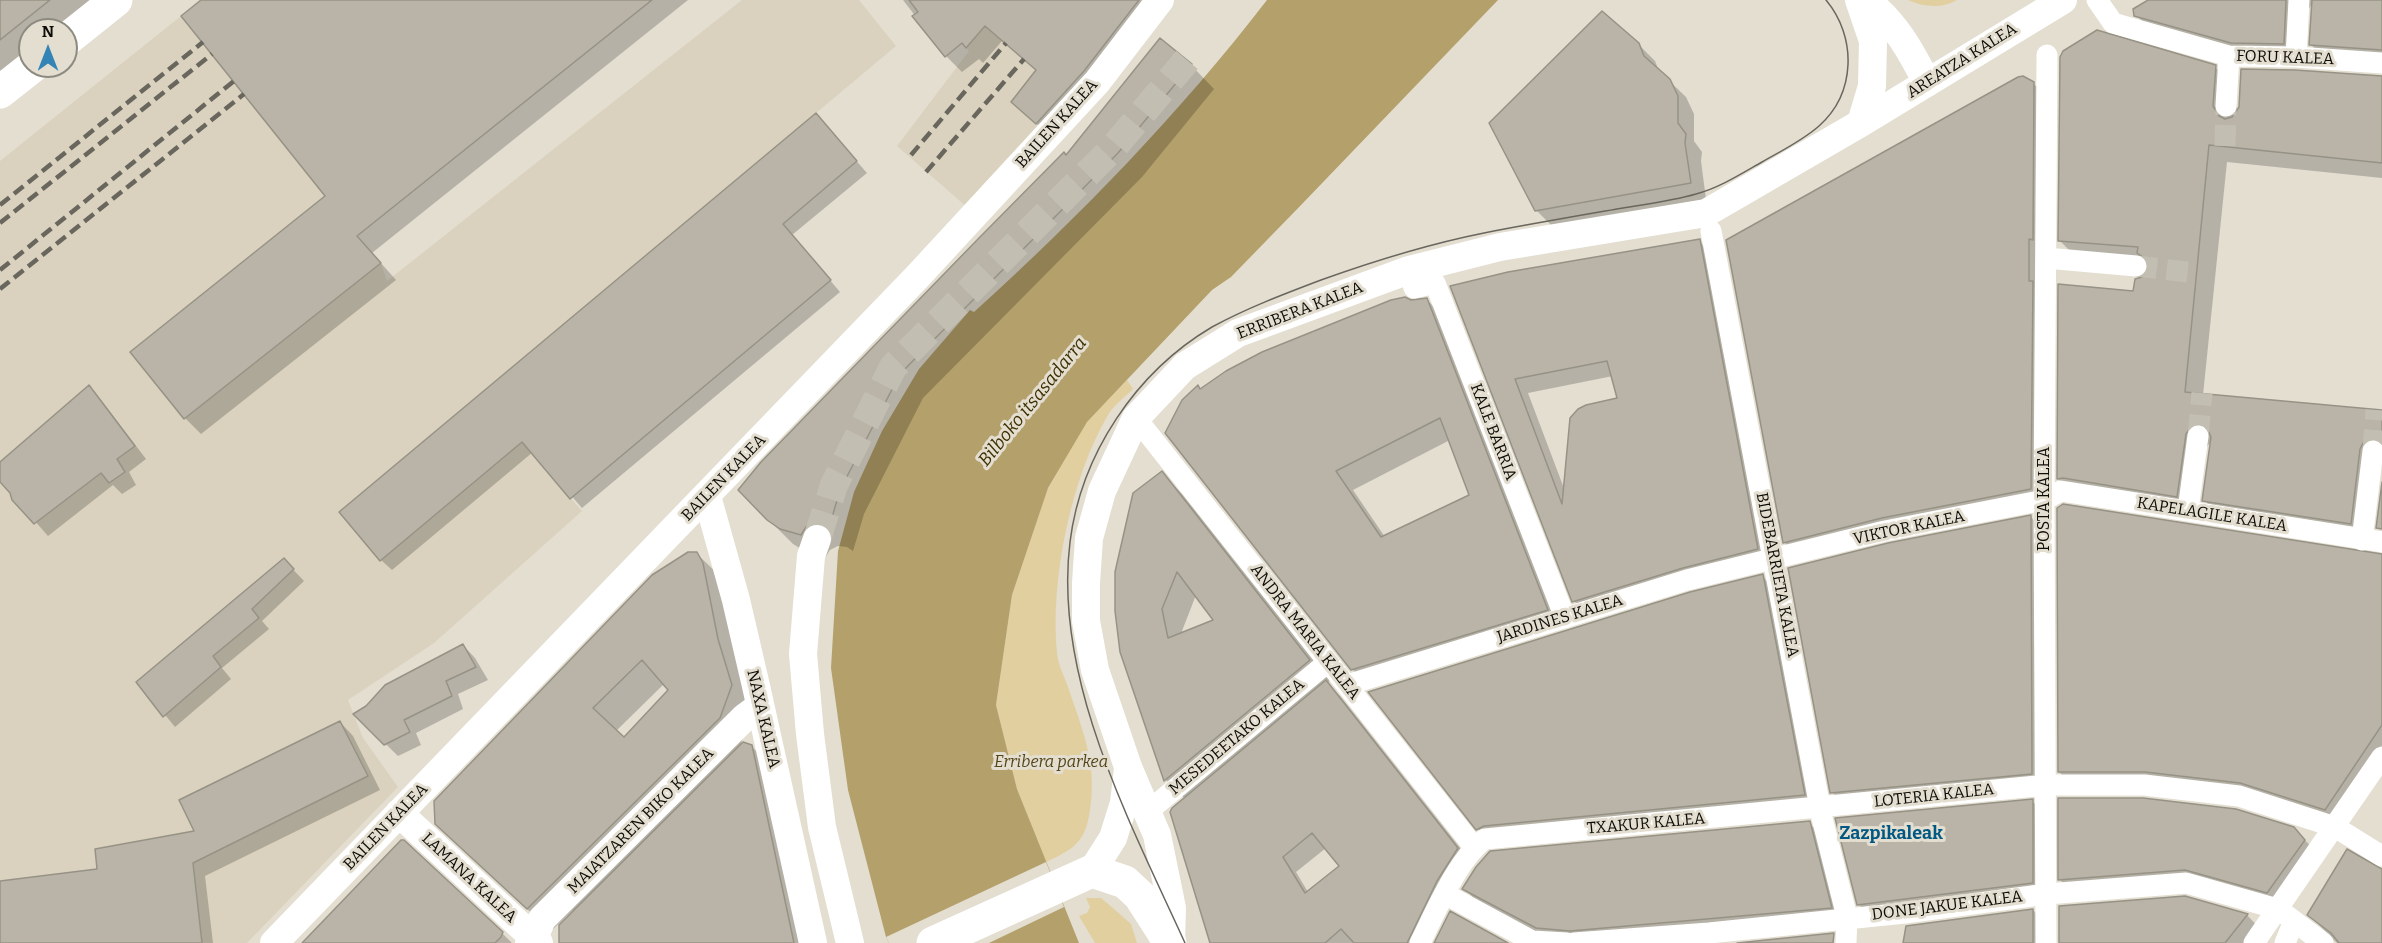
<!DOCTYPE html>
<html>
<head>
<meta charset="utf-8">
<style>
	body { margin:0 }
	#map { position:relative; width:2382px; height:943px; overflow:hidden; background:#e3ded0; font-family:Bitter,serif }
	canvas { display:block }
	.north { position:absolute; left:18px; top:18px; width:60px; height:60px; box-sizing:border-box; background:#e3ded0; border:2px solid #8d8a80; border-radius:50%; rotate:0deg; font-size:16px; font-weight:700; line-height:24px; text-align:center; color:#0d0c07 }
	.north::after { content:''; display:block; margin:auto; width:21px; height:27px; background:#3484b5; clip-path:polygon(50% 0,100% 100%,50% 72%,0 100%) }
</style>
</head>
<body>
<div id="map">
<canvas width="2382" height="943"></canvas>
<div class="north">N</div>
</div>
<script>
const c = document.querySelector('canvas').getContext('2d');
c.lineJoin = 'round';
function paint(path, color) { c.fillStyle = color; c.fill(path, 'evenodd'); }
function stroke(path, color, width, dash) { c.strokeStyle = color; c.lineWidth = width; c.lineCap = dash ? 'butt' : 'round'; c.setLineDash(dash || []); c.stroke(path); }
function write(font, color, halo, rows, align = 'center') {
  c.font = font + ' Bitter,serif'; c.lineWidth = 6; c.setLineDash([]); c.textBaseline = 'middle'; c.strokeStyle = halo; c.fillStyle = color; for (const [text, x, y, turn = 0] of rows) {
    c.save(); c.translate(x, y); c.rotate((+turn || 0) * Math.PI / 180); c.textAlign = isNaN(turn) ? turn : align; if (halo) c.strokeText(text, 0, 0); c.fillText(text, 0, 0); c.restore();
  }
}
const built = new Path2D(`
	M742,0H859L896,46L340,512L380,561L522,442L582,511L434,643L348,700L363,738L398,787L247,943H0V161L181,16L325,196L131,352L184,419L381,263L387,281Z
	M986,26L1037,70L1011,102L1042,130L968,208L897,146L969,51L966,48Z`);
const green = new Path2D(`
	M1908,0H1957C1942,9 1923,7 1908,0Z
	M1127,380L1133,389C1125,397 1114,405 1108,415C1071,478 1050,580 1057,653C1058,664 1064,676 1068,687C1081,726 1096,760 1091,802C1087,839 1079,847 1046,862L1017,789L996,705L1012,595L1046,492L1086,422Z
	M1086,898H1101L1114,909L1131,924L1137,943H1095L1079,916L1087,913L1090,907Z`);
const water = new Path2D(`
	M1267,0H1498L1303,203L1231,277L1212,290L1087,422L1048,488L1012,595L996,705L1017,789L1079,943H889L886,937L848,790L831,668L838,551L854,492L882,431L919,369L970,310L974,312C1080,216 1180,113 1267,0Z`);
const pier = new Path2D(`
	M1046,862L1064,907L989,943H889L886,937Z`);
const shadow = new Path2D(`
	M0,0H110L66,30H30V63L0,87Z
	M204,0H688L372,253L396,280L201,434L185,418L327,196Z
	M903,0H1166L1053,139L1013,102L1037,71L1002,41L983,63L979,59L962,72L946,56Z
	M2151,0H2382V66L2329,62L2311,45L2313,2L2304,17L2301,61L2154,33L2136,15Z
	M1638,44L1655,61L1659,71L1686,97L1694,114V141L1702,152L1701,161L1706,199L1553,227L1536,210Z
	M1191,65L1214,89L1142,177L923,398L864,514L853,551L847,547L838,546L830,550L825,558L806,552L793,544L768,519L1067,157Z
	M2215,67L2233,85L2232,119L2382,77V178L2227,162L2203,395L2382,412V461L2369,541L2222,518L2204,500L2212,440L2203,452L2194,513L2076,496L2058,479L2134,292L2147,275L2150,266L2149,264L2078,259L2060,241Z
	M2033,83L2049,99L2046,504L1800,558L1784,542Z
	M816,115L867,173L792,235L840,292L582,508L533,452L392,570L381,560Z
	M1699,241L1713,255L1771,563L1588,615L1574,601L1452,287ZM1613,376L1619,399L1565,491L1528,393Z
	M1427,300L1445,318L1565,628L1371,688L1352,669L1200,390L1411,302ZM1450,440L1471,496L1385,537L1353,490Z
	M89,387L101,400L146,459L129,472L136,485L122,494L113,485L48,536L0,481V465Z
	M1161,473L1182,494L1330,681L1327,683L1341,697L1472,863L1427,943H1211L1185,799L1166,780L1122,652ZM1196,595L1216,620L1183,634L1182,631ZM1326,848L1341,866L1308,892L1296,872Z
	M2031,517L2050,537L2052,793L1851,812L1832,792Z
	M696,553L720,576L754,709L741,743L751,746L775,769L812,943H561L575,912L573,910L551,931L460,847ZM664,684L670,690L624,739L616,731Z
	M2382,555V769L2343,827L2259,801L2077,789L2059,772Z
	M284,560L304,581L262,621L269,629L222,668L231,679L175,727L138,682Z
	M1762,576L1777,591L1819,810L1493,844L1478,829Z
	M463,645L475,658L488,680L458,694L463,709L416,733L421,745L398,756L355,714Z
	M340,722L353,736L380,790L205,876L213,943H0V882L99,870L197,833Z
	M2032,801L2050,819V901L1877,922L1858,904Z
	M1809,823L1829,842L1850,927L1548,943L1483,908L1464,888Z
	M2293,829L2311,846L2284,909L2203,886L2077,896L2060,880Z
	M2382,870V943H2337L2309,915Z
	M2033,910L2050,928L2051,943H1905Z
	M2247,915L2264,933L2256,943H2060Z
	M502,933L512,943H304Z`);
const building = new Path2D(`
	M0,0H50L0,40Z
	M201,0H652L357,236L381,263L184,419L130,352L325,196L181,16Z
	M909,0H1139L1084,71L1036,124L1011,102L1036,70L985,26L966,48L962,43L945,57L912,16L918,12Z
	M2148,0H2286L2284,44L2231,43L2134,16L2133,9Z
	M2312,0H2382V50L2309,45Z
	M1602,11L1639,43L1644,56L1670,79L1678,96V123L1686,134L1685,143L1691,183L1535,211L1489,123Z
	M2097,30L2216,65L2213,106L2219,116L2225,119L2232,117L2239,107L2241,69L2295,70L2382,76V163L2209,145L2185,392L2382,410V442L2375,438L2369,439L2363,443L2360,449L2351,524L2202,501L2211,437L2206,426L2200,424H2193L2186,434L2177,497L2063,478L2057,479L2058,284L2133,291L2135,279L2142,277L2149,268L2147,260L2137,253L2138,247L2058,241L2060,57L2063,51Z
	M1160,38L1192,64L1118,153L900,374L840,490L829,528L822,523H813L806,527L801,535L780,529L767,520L738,490L761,462L979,238L1064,152L1066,155Z
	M2023,76L2034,82L2033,240L2029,239V281H2033L2031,489L1882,518L1783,543L1726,240L2018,77Z
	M816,113L857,161L783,224L831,280L570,499L522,442L380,561L339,512Z
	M1700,239L1758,549L1683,568L1572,602L1450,286L1508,272ZM1607,361L1617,398L1586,405L1578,409L1570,418L1562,504L1515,379Z
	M1405,297L1411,300L1427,298L1548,610L1351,670L1165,433L1182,400L1198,385L1200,389L1226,371L1262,352L1391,300ZM1440,418L1469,495L1381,537L1336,471Z
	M89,385L135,446L117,459L125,472L109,483L101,473L34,524L12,500L10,493L0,482V462Z
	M1162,471L1310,660L1164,781L1120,652L1115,611V572L1133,493ZM1177,572L1213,620L1168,638L1162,609Z
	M2382,482V529L2376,528Z
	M2063,504L2382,554V725L2325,810L2240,783L2145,772H2058L2057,508Z
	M2031,515L2032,774L1830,793L1788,568L1888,543Z
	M688,552H697L703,563L718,639L732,685L720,718L527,909L435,824L434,801L652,575ZM642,660L668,690L624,737L593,708Z
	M284,558L294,569L252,609L259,618L213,656L221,667L163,717L136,682Z
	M1763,574L1805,795L1484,826L1476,830L1368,692L1690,592Z
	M463,644L476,667L446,681L452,696L404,720L410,732L384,745L353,714L366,706L385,685Z
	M1326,680L1458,848L1437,881L1407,943H1354L1341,929L1325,943H1210L1170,812L1172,808ZM1312,833L1339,866L1305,893L1283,857Z
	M340,721L368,776L193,863L202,943H0V881L97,869L95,849L194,831L179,800Z
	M743,742L752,745L794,943H559V925Z
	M2058,798H2143L2236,809L2294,827L2305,840L2267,893L2185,870L2058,880Z
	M2033,799V883L1857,905L1835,818Z
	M1810,821L1832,908L1570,931L1536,928L1462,889L1476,867L1490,851Z
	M401,840H404L503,932L501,937L495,943H302Z
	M2347,849L2382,869V943H2339L2331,933L2307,915Z
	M2185,896L2248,914L2225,943H2059V906Z
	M2033,909V943H1903L1906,926Z
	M1450,911L1490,933L1508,943H1434Z
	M1834,933L1833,943H1737Z`);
const pedestrianTunnel = new Path2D(`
	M2225,146L2226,106
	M2136,266L2196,273
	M2198,436L2202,393
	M2373,451L2376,410`);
const minorTunnel = new Path2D(`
	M817,539L834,485L893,367L1113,148L1187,60`);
const pedestrian = new Path2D(`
	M2097,0L2113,23L2229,56L2296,57L2382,63
	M2296,57L2299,0
	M2226,106L2229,56
	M1711,231L1822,818L1847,917L1846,943
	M2046,258L2136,266
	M1409,270L1414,288L1435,283L1565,618
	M1136,418L1474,847
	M2188,510L2198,436
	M2362,540L2373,451
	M1347,685L1687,580L1885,531L2044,500L2061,491L2382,542
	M1146,813L1328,662
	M1445,894L1532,941L1567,943
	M1420,943C1435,913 1458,858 1485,839L2047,785H2144L2239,796L2335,827L2382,856
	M1574,943L1709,933L1905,913L2047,894L2186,883L2278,909L2323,943
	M2046,943L2044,500L2047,55
	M2254,943L2382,757
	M2285,943L2294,921`);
const minor = new Path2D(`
	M1859,0L1873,41L1872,86L1861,123
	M1866,0C1895,22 1911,51 1927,83
	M707,496L736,600L756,686L813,943
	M817,539L811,556L803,654L810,734L822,827L850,943
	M399,813L539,943
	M1092,871L1113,838L1124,803L1128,769
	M274,943L917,277L1097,82L1160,0
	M529,943L534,938L542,919L745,717L760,706
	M1171,943L1172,908L1157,835L1128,767L1095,670L1086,621V583L1089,538L1102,491L1136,418L1185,366L1238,333L1409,270L1500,247L1706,213L1861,123L2063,0`);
const tertiary = new Path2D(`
	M66,40L116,0
	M0,92L33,66
	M933,943L1092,871L1125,882L1140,896L1170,943`);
const tram = new Path2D(`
	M1185,943C1130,822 1053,679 1070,542C1081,454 1136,372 1212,327C1247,308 1284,294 1321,280C1374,261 1429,244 1484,233C1530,224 1577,216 1623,208C1647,204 1672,201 1696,194C1719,188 1741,174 1762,162C1781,151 1802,141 1819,126C1856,93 1857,37 1826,0`);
const rail = new Path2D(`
	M911,155L1006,43
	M926,172L1024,59
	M0,205L203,42
	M0,223L212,54
	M0,270L234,81
	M0,289L244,94`);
const streetNames = [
	["FORU KALEA",2285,58,2],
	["AREATZA KALEA",1962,61,-32],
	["BAILEN KALEA",1057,124,-48],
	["ERRIBERA KALEA",1300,311,-21],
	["KALE BARRIA",1493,432,69],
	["BAILEN KALEA",724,478,-46],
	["POSTA KALEA",2045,499,-90],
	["KAPELAGILE KALEA",2212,515,9],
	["VIKTOR KALEA",1909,528,-12],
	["BIDEBARRIETA KALEA",1777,575,79],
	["JARDINES KALEA",1560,619,-17],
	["ANDRA MARIA KALEA",1305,632,52],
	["NAXA KALEA",763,719,77],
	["MESEDEETAKO KALEA",1237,737,-40],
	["LOTERIA KALEA",1934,796,-6],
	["MAIATZAREN BIKO KALEA",641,821,-45],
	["TXAKUR KALEA",1646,824,-5],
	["BAILEN KALEA",386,827,-46],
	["LAMANA KALEA",469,878,43],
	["DONE JAKUE KALEA",1947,906,-7]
];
const parkNames = [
	["Erribera parkea",1051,763]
];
const waterNames = [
	["Bilboko itsasadarra",1033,402,-51]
];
const neighbourhoodNames = [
	["Zazpikaleak",1891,834]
];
paint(built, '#dad2be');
paint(green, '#e2cfa0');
paint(water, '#b4a06a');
paint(pier, '#e3ded0');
paint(shadow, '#0003');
paint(building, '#b9b4a7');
stroke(building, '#969285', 1.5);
stroke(pedestrianTunnel, '#c3beb2', 21, [21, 10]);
stroke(minorTunnel, '#c3beb2', 28, [28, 14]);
stroke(pedestrian, '#fff', 21);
stroke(minor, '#fff', 28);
stroke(tertiary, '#fff', 33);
stroke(tram, '#69665e', 1.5);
stroke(rail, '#69665e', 4.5, [12, 6]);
write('16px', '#0d0c07', '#e3ded0', streetNames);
write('italic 16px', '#54451a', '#e3ded0', parkNames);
write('italic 18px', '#3e2f01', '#e3ded0', waterNames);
write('bold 18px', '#005883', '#e3ded0', neighbourhoodNames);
</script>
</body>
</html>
